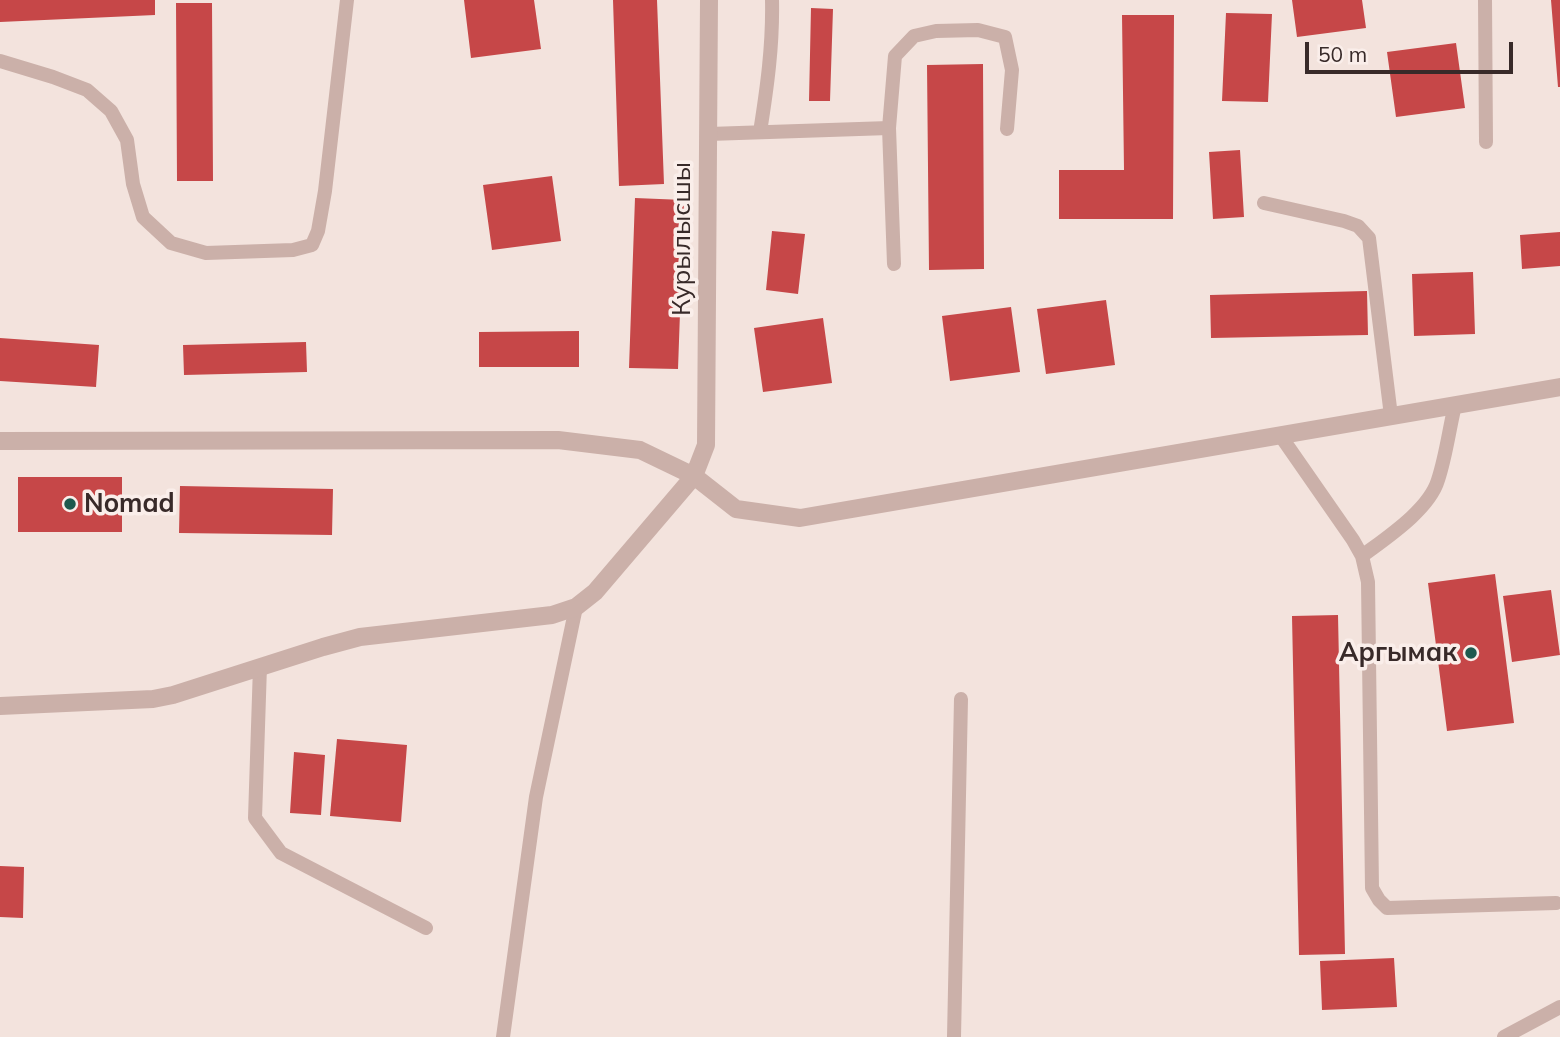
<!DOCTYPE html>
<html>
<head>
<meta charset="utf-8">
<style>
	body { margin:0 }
	#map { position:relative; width:1560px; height:1037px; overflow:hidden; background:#f3e3dd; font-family:Mulish,sans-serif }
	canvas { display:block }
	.scale { position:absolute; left:1305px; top:42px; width:208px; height:32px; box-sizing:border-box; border:4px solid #382a29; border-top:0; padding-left:9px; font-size:21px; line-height:24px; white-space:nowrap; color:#382a29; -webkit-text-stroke:5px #faeeea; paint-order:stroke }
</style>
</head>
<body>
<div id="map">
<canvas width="1560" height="1037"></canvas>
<div class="scale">50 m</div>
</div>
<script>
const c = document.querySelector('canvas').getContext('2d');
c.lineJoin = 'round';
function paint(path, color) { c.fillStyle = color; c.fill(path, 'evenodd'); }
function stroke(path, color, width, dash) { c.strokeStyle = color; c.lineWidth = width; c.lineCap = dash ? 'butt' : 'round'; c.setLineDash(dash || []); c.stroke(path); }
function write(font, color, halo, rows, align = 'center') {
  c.font = font + ' Mulish,sans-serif'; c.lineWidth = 7; c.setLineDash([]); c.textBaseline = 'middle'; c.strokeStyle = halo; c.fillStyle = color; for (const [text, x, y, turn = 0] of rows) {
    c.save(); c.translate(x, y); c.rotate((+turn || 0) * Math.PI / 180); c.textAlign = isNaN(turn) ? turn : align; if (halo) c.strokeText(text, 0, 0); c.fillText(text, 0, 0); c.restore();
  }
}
const building = new Path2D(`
	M0,0H155V15L0,22Z
	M464,0H534L541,49L471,58Z
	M613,0H657L664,184L619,186Z
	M1292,0H1362L1366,28L1297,37Z
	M1551,0H1560V87H1558Z
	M176,3H212L213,181H177Z
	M811,8L833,9L830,101H809Z
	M1226,13L1272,14L1268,102L1222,101Z
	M1122,15H1174L1173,219H1059V170H1124Z
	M1456,43L1465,108L1396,117L1387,52Z
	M983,64L984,269L929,270L927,65Z
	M1240,150L1244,217L1213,219L1209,152Z
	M552,176L561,241L492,250L483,185Z
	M635,198L684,200L678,369L629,368Z
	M772,231L805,234L798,294L766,290Z
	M1560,232V266L1522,269L1520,235Z
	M1473,272L1475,334L1414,336L1412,274Z
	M1367,291L1368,335L1211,338L1210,295Z
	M1106,300L1115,365L1046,374L1037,309Z
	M1011,307L1020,372L950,381L942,316Z
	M823,318L832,383L763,392L754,328Z
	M579,331V367H479V332Z
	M0,338L99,345L96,387L0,381Z
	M306,342L307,372L184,375L183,345Z
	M18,477H122V532H18Z
	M180,486L333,489L332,535L179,533Z
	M1495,574L1514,723L1447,731L1428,583Z
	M1551,590L1560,655L1512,662L1503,596Z
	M1338,615L1345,954L1299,955L1292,616Z
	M337,739L407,745L401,822L330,816Z
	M294,752L325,755L321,815L290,813Z
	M0,866L24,867L23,918L0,917Z
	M1394,958L1397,1007L1322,1010L1320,961Z`);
const service = new Path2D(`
	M1485,0L1486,142
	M0,61L53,77L87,90L111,111L127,140L133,184L143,217L171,243L206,253L293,250L312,245L318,231L325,191L347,0
	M760,132C767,88 773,45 772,0
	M709,134L889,128
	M1264,203L1344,221L1358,226L1369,238L1391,416
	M894,264L889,128L895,56L914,36L936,31L978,30L1005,37L1012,70L1007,129
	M1280,435L1353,540L1362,556L1368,582L1372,888L1379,900L1387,908L1556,903
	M1362,556C1386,538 1429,510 1438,480C1446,456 1449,430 1455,405
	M260,666L255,818L281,853L426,928
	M503,1037L536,797L576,607
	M954,1037L961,699
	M1504,1037L1560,1007`);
const minor = new Path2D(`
	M0,441L558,440L640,450L694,476L736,509L800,518L1560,387
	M0,706L153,699L173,695L323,647L360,637L552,615L576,607L595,592L694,476L706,445L709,0`);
const markers = [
	[70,504,7,"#1e5a4f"],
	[1471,653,7,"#1e5a4f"]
];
const streetNames = [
	["Курылысшы",682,239,-90]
];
const poiNames = [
	["Nomad",84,504],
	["Аргымак",1457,653,"right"]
];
paint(building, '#c64748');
stroke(service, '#cbb0a9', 14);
stroke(minor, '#cbb0a9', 18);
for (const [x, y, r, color] of markers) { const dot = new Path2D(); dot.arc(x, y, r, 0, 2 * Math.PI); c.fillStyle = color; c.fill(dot); stroke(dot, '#faeeea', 2.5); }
write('26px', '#382a29', '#faeeea', streetNames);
write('bold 26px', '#382a29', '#faeeea', poiNames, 'left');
</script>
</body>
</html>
